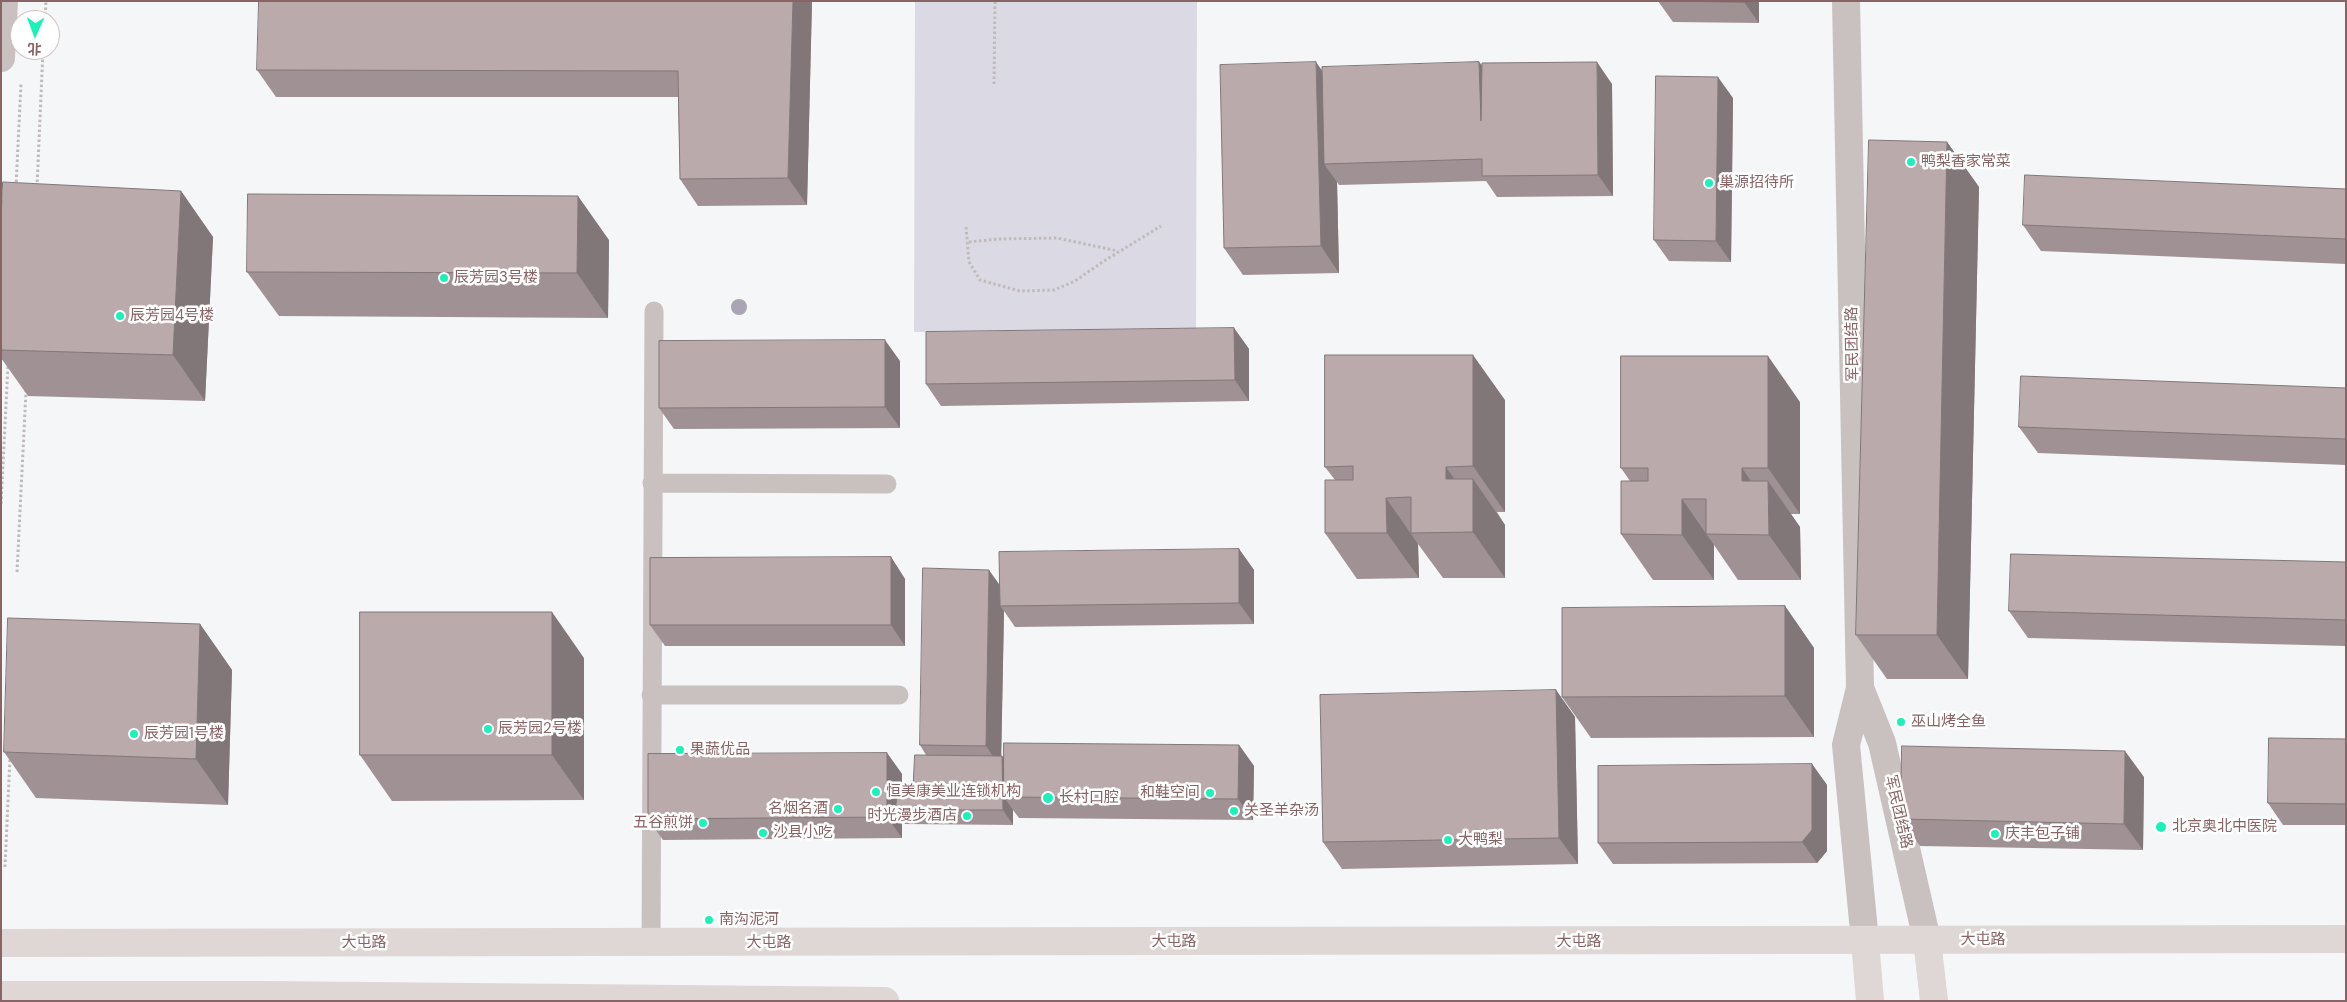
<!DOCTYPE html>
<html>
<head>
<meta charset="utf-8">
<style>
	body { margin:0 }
	#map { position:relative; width:2347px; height:1002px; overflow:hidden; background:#f4f6f8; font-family:"DM Sans","Noto Sans SC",sans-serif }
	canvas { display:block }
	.frame { position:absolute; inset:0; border:2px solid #886466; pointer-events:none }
	.north { position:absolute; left:10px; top:10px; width:50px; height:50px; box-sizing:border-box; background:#fff; border:1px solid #cfc1c2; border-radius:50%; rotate:182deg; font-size:14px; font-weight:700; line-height:20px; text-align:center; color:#886466 }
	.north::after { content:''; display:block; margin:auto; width:18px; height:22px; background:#1af2b9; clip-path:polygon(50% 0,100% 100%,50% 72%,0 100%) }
</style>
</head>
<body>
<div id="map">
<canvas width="2347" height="1002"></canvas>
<div class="frame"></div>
<div class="north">北</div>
</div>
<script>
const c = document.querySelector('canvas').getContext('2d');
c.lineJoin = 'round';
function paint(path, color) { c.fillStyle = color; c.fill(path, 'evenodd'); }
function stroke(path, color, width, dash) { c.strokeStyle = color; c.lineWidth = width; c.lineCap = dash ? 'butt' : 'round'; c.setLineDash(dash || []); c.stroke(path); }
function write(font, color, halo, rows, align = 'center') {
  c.font = font + ' "DM Sans","Noto Sans SC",sans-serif'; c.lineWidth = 5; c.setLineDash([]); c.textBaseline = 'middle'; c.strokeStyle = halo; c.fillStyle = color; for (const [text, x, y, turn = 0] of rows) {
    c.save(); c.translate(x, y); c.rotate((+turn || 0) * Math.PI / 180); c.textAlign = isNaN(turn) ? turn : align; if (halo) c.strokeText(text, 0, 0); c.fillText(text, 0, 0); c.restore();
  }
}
const green = new Path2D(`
	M915,1H1197L1196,331L914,332Z`);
const path = new Path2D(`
	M45,20L46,1
	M994,84L995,1
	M16,187L21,83
	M37,187L43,50
	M966,227L969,262L980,280L1020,291L1054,290L1075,281L1104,261L1161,226
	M969,242L998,239L1057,238L1118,251
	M1,504L8,365
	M17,572L26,391
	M5,867L10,758`);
const lane = new Path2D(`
	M652,483L887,484
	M651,695H899
	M651,943L654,311`);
const street = new Path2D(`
	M1846,1L1860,688L1846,745L1865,941
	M1,58L4,1
	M1860,688L1882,743L1927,940`);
const secondary = new Path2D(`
	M1,943L2346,939
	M1,995H263L885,1001`);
const primary = new Path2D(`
	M1927,940L1934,1001
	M1865,941L1870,1001`);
const trees = [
	[739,307]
];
const wall = new Path2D(`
	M812,1L807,205L698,206L680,179L678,97H276L257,70Z
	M1658,1H1759V23L1673,22Z
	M1479,62L1482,65L1612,84L1613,196L1497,197L1486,181L1339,185L1337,182L1339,273L1243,275L1224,248L1322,71Z
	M1733,98L1731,262L1669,261L1654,240Z
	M1947,142L1979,187L1968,679H1887L1856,635Z
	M2346,189V264L2041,251L2023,225Z
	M181,191L213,237L205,401L28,396L1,358V219Z
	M609,240L608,318L279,316L247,272Z
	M1234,328L1249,349V401L941,406L926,384Z
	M900,361V428L674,429L659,408Z
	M2346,388V465L2038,453L2019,427Z
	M1505,400V512H1497L1505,525V578H1443L1418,544L1419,578L1357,579L1325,533L1335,480L1325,467Z
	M1800,402V514H1791L1800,527L1801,580H1738L1714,545V580H1653L1621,534L1630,481L1621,468Z
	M1239,549L1254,570V624L1015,627L1004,611L1001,756H1002L1004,758L1239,745L1254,766L1253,820L1019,818L1013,810V825L905,824L902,820V838L663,840L648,819L887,753L902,774V788L913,782L926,755L920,745L1000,584Z
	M891,557L905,579V646H665L650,625Z
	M2346,562V646L2028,638L2009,611Z
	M1785,606L1814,648V737L1591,738L1562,697Z
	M200,624L232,670L228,805L36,798L4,752Z
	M584,658V800L392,801L360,755Z
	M1556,690L1575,717L1578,864L1342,869L1323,842Z
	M2346,739V825H2283L2268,803Z
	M1812,764L1827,785V851L1817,863L1613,864L1598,843Z
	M2144,777L2143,850L1920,846L1901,819Z`);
const shadedWall = new Path2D(`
	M793,1H812L807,205L788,178Z
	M1744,1H1759V23L1744,2Z
	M1316,62L1335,89L1324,164L1337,182L1339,273L1321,246Z
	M1479,62L1494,83L1481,121Z
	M1597,62L1612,84L1613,196L1598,175Z
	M1718,77L1733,98L1731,262L1716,241Z
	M1947,142L1979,187L1968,679L1937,635Z
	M181,191L213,237L205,401L173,355Z
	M578,196L609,240L608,318L577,273Z
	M1234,328L1249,349V401L1235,380Z
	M885,340L900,361V428L885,407Z
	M1473,355L1505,400V512L1473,466Z
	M1768,356L1800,402V514L1768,468Z
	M1446,467L1473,505V479L1505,525V578L1473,532L1446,479Z
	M1742,468L1769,507L1768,481L1800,527L1801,580L1769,535L1742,481Z
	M1386,498L1418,544L1419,578L1387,533Z
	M1682,499L1714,545V580L1682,535Z
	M1239,549L1254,570V624L1239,603Z
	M891,557L905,579V646L891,625Z
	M989,570L1004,591L1000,606L1004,611L1001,768L986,746Z
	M1785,606L1814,648V737L1785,696Z
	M552,612L584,658V800L552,755Z
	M200,624L232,670L228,805L196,759Z
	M1556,690L1575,717L1578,864L1559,838Z
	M1239,745L1254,766L1253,820L1238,799Z
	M2125,751L2144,777L2143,850L2124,824Z
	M887,753L902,774V810H895L902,820V838L887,817Z
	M1002,756L1012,770L1004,797L1013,810V825L1003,810Z
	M1812,764L1827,785V851L1817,863L1802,842Z`);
const building = new Path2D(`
	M259,1H793L788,178L680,179L678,71L257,70Z
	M1677,1H1744V2Z
	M1316,62L1321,246L1224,248L1220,65Z
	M1479,62L1481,121L1482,63L1597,62L1598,175L1482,176V159L1324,164L1322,67Z
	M1656,76L1718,77L1716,241L1654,240Z
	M1869,140L1947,142L1937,635H1856Z
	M2025,175L2346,189V239L2023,225Z
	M3,182L181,191L173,355L1,350V219Z
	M248,194L578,196L577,273L247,272Z
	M1234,328L1235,380L926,384V332Z
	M885,340V407L659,408V341Z
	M1325,355H1473V466L1446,467V479H1473V532L1411,533V497L1386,498L1387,533H1325V480H1353V466L1325,467Z
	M1621,356H1768V468H1742V481H1768L1769,535L1706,534V499H1682V535L1621,534V481H1648V468H1621Z
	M2021,376L2346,388V439L2019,427Z
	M1239,549V603L1000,606L999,552Z
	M2011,554L2346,562V620L2009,611Z
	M891,557V625H650V558Z
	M923,568L989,570L986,746L920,745Z
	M1785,606V696L1562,697V608Z
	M360,612H552V755H360Z
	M8,618L200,624L196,759L4,752Z
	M1556,690L1559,838L1323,842L1320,695Z
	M2269,738L2346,739V804L2268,803Z
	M1004,743L1239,745L1238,799L1004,797Z
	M1902,746L2125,751L2124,824L1901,819Z
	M887,753V817L648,819V754Z
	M915,755L1002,756L1003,810H895L898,790L913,782Z
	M1812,764V830L1802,842L1598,843V766Z`);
const markers = [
	[1911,162,5,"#1af2b9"],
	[1709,183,5,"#1af2b9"],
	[444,278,5,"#1af2b9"],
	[120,316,5,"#1af2b9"],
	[1901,722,5,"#1af2b9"],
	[488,729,5,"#1af2b9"],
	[134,734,5,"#1af2b9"],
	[680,750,5,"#1af2b9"],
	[876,792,5,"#1af2b9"],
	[1210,793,5,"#1af2b9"],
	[1048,798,6,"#1af2b9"],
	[838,809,5,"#1af2b9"],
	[1234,811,5,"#1af2b9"],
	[967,816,5,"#1af2b9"],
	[703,823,5,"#1af2b9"],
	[2161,827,6,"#1af2b9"],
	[763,833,5,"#1af2b9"],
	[1995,834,5,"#1af2b9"],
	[1448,840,5,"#1af2b9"],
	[709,920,5,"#1af2b9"]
];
const poiNames = [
	["鸭梨香家常菜",1921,162],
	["巢源招待所",1719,183],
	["辰芳园3号楼",454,278],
	["辰芳园4号楼",130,316],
	["巫山烤全鱼",1911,722],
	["辰芳园2号楼",498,729],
	["辰芳园1号楼",144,734],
	["果蔬优品",690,750],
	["恒美康美业连锁机构",886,792],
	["和鞋空间",1200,793,"right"],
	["长村口腔",1059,798],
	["名烟名酒",828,809,"right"],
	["关圣羊杂汤",1244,811],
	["时光漫步酒店",957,816,"right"],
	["五谷煎饼",693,823,"right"],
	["北京奥北中医院",2172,827],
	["沙县小吃",773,833],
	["庆丰包子铺",2005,834],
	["大鸭梨",1458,840],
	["南沟泥河",719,920]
];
const streetNames = [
	["军民团结路",1853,344,-91],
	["军民团结路",1898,812,77],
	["大屯路",1983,940],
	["大屯路",1174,942],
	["大屯路",1579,942],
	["大屯路",364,943],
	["大屯路",769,943]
];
paint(green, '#dbdae4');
stroke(path, '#c1baba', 3, [2.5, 2.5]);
stroke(lane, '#c9c0c0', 19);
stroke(street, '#c9c0c0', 28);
stroke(secondary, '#dfd6d6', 28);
stroke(primary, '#dfd6d6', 28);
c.fillStyle = '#a9a5b5';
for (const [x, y] of trees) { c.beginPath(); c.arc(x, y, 8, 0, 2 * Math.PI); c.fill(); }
paint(wall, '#a09294');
paint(shadedWall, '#827778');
paint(building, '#baaaac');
stroke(building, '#827778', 1);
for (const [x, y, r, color] of markers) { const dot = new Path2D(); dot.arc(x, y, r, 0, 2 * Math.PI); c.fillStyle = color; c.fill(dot); stroke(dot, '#fff', 2); }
write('15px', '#886466', '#fff', poiNames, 'left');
write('15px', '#886466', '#fff', streetNames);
</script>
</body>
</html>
